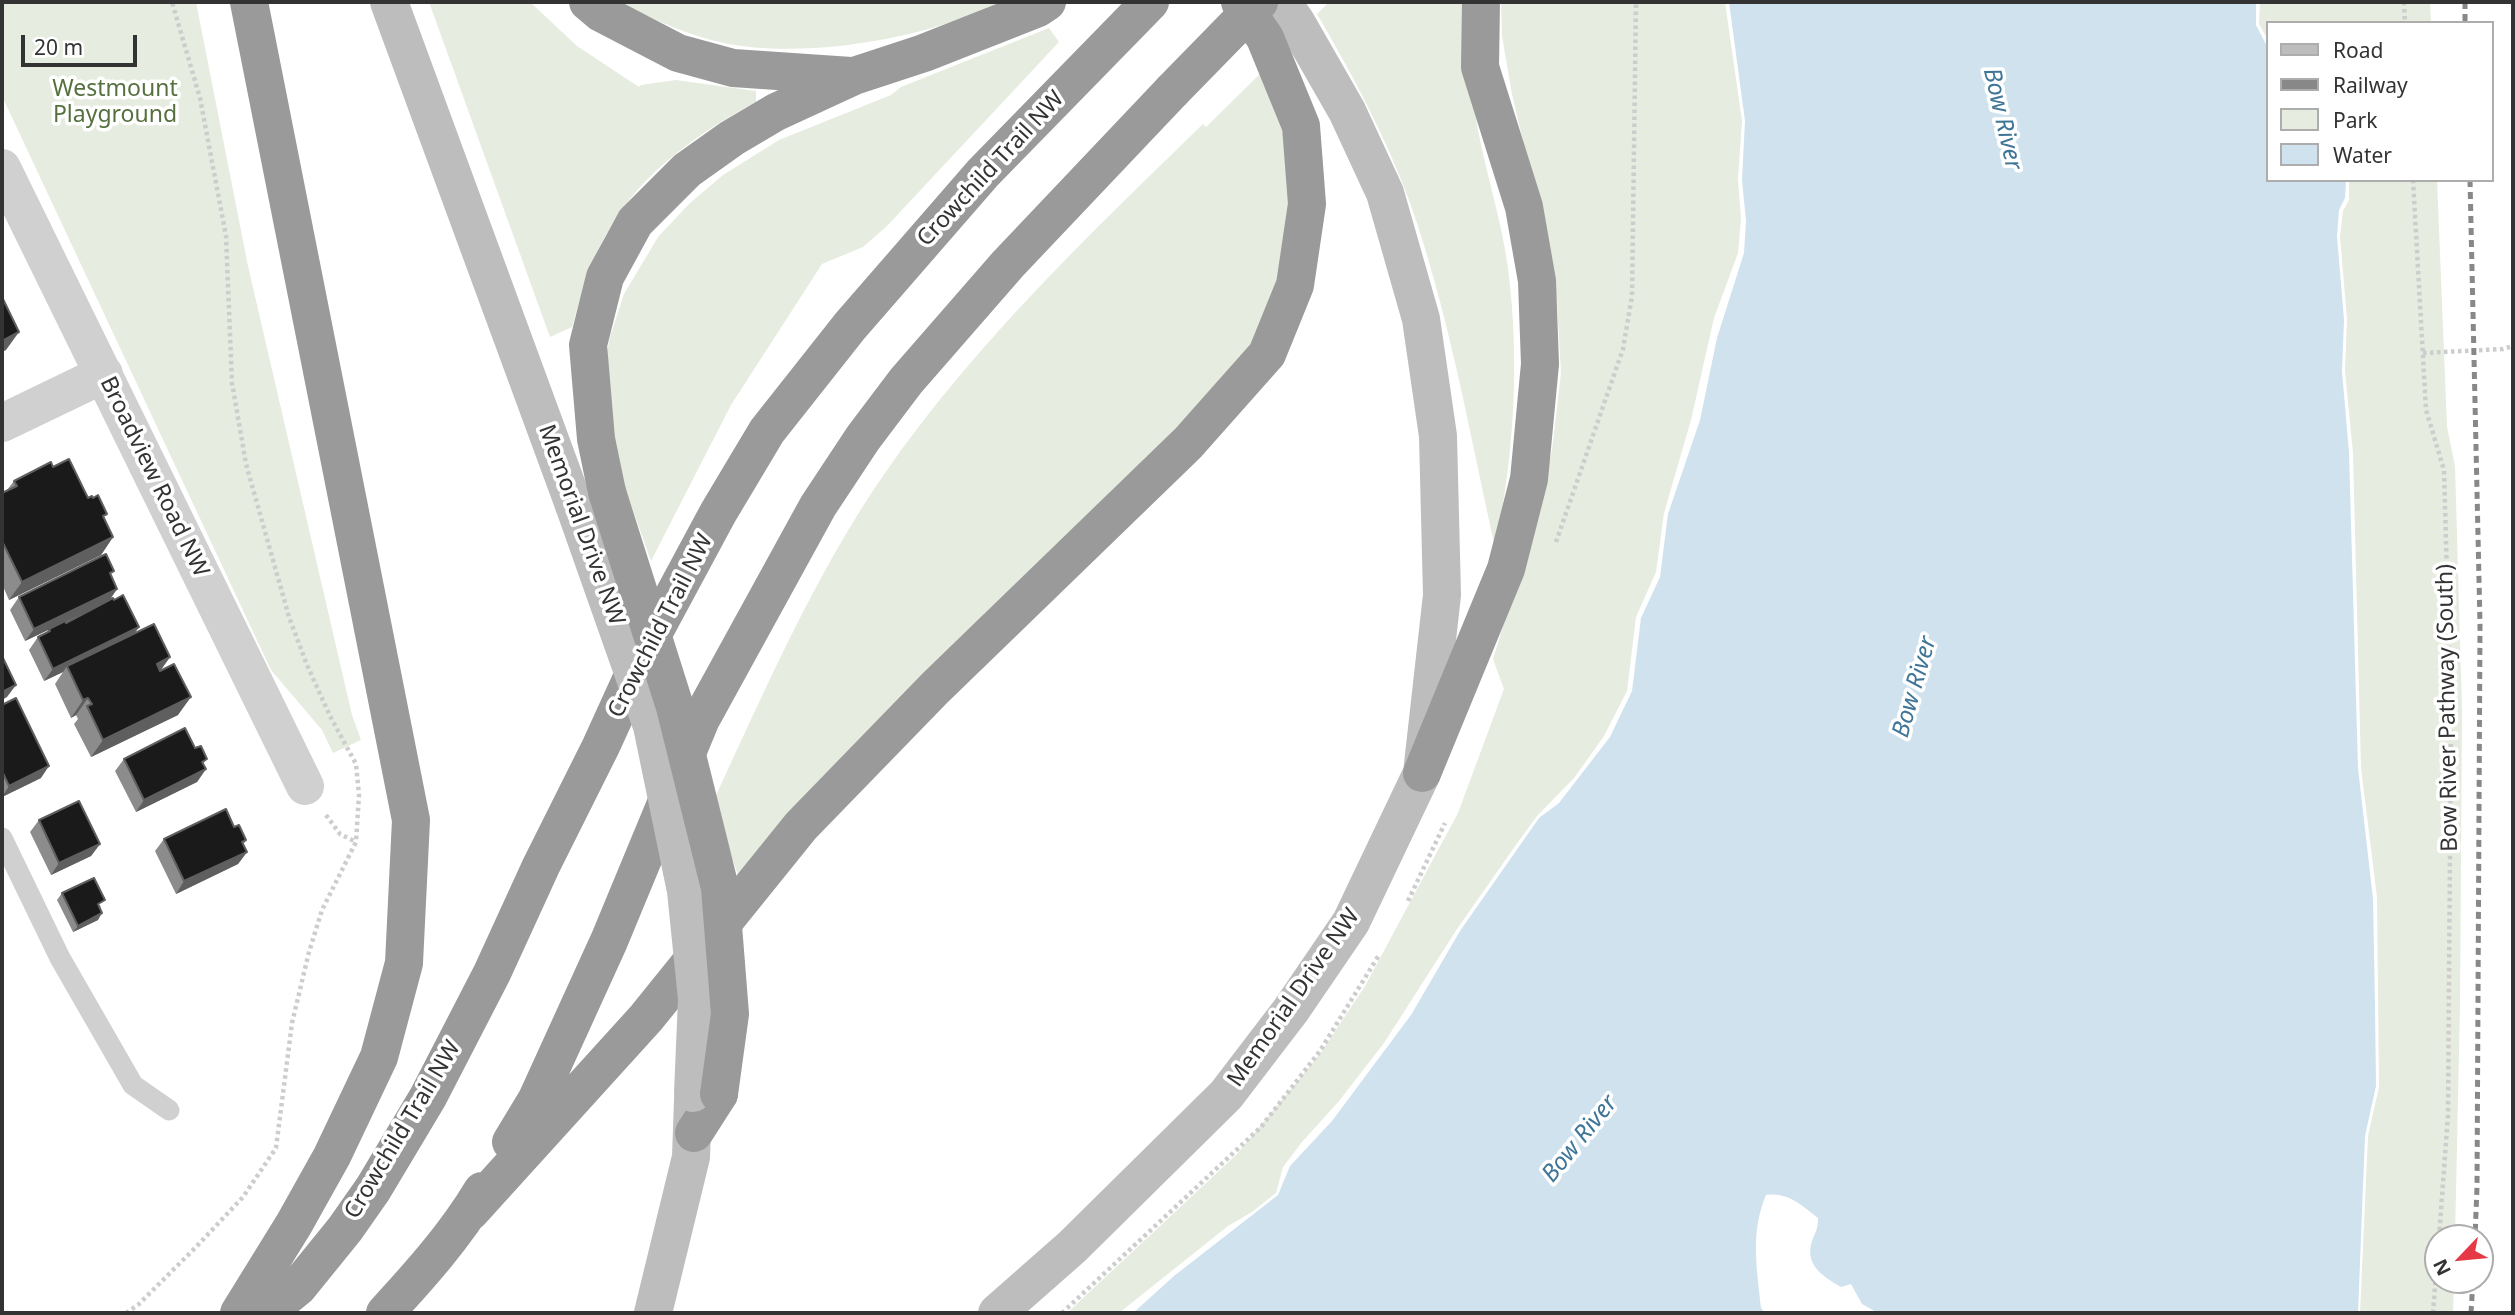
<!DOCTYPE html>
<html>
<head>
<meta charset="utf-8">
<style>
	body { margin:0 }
	#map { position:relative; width:2515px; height:1315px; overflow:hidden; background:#fff; font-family:"Noto Sans",sans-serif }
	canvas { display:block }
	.frame { position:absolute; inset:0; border:4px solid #333; pointer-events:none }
	.legend { position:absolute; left:2266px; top:21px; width:228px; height:161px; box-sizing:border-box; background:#fff; border:2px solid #adadad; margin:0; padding:9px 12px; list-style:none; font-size:21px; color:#333 }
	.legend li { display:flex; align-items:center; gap:14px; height:35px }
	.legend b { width:35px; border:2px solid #adadad }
	.north { position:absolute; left:2424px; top:1224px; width:70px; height:70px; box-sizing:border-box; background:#fff; border:2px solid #adadad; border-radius:50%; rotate:244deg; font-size:19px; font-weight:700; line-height:28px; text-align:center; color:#333 }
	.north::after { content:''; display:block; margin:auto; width:24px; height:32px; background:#e63946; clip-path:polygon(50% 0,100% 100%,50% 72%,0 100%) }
	.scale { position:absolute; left:21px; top:35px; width:116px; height:32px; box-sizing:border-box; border:4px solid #333; border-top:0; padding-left:9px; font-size:21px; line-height:24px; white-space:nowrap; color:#333; -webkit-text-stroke:5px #fff; paint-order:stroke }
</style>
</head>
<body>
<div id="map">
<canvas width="2515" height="1315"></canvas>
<div class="frame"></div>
<ul class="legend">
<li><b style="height:9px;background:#bdbdbd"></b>Road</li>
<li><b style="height:9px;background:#888"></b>Railway</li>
<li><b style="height:19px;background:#e6ecdf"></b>Park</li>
<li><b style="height:19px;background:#cfe2ee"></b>Water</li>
</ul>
<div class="north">N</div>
<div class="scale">20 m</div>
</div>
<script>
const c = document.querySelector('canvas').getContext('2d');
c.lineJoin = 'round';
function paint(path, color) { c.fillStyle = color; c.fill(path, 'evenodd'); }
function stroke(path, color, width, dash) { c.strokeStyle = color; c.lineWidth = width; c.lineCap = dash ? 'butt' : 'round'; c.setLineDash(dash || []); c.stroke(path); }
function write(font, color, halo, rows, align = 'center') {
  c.font = font + ' "Noto Sans",sans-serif'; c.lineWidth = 7; c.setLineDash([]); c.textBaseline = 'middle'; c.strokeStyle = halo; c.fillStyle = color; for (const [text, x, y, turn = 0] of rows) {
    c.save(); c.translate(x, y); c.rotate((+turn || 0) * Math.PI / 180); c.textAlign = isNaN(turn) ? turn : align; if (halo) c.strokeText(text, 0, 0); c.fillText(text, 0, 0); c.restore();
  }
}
const green = new Path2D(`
	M2,2H196L248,266L352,715L361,740L333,753L322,730L271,670L2,96Z
	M429,2H530L577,46L639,87L641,85L676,80L756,91V102C694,135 632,179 600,246C587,272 580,299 572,327L550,337Z
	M620,2H1001C929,38 805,60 724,43C687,35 654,20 620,2Z
	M1329,2H1463C1467,39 1469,76 1475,113C1483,165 1501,216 1508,268C1520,362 1514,457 1495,547C1469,431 1449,312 1409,200C1385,135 1352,74 1317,14Z
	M1501,2H1725L1742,121L1738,179L1741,219L1738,253L1714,318L1691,420L1664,513L1656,572L1636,617L1627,691L1604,736L1574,778L1537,816L1518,842L1457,929L1384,1043L1339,1101L1302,1142L1283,1167L1276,1193L1252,1212L1228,1226L1119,1313H1067L1237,1154L1320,1054L1365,986L1458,813L1504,689L1493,659L1540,506L1552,450L1561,373L1557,301L1547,246L1512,94L1502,36Z
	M2260,2H2430L2431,23H2268V40L2259,24Z
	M1049,28L1059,42L887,226L863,247L822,264L731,405L651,561L618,468L605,363L610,337L624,294L658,237L689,204L723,175L779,140L891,95L901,87Z
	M1262,72L1276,101L1294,181L1286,267L1247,354L1221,385L739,878L713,802C765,690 815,574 885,473C975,343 1091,233 1203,124L1206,127Z
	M2349,180H2437L2447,427L2455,466L2462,710L2460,1005L2455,1238H2438V1280H2454L2453,1313H2360L2368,1136L2379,1087L2377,897L2361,768L2353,453L2345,371L2347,319L2340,237L2343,211L2349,200Z`);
const water = new Path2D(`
	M1729,2H2256V25L2268,48V180H2346L2345,198L2339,210L2337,236L2344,320L2342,371L2349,453L2358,768L2373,899L2375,1006L2376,1086L2365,1136L2358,1313H1878L1862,1304L1851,1284L1841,1287C1825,1278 1806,1266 1811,1245C1814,1233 1818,1232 1818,1218C1801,1205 1788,1192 1766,1195C1750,1233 1757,1268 1761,1308L1765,1313H1133L1174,1276L1278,1195L1290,1166L1332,1121L1411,1015L1460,931L1539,818L1559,803L1610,737L1632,691L1641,618L1660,577L1668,514L1700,420L1717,338L1744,253L1746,221L1742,180L1745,121Z`);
const path = new Path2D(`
	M2404,2L2405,23
	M2413,180L2426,410L2444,470L2451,720L2448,1115L2439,1238
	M2423,353L2503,349L2513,346
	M1556,542L1623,349L1632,296L1636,2
	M326,815L340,834L356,842
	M1408,901L1445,823
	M126,1313L138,1305L197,1246L243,1197L276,1148L292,1023L309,952L322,910L356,842L359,795L356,764L330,716L307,665L289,617L246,464L232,383L226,236L200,98L172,2
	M1062,1313L1261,1127L1320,1051L1379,955
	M2433,1313L2438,1247`);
const service = new Path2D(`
	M2,838L60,958L133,1085L169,1110`);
const minor = new Path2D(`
	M2,168L305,786
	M2,423L104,374`);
const secondary = new Path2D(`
	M389,2L574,505
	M653,1313L691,1157L693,1100
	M997,1313L1072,1247L1226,1095L1291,1010L1351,922L1422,773L1442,595L1438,436L1421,319L1385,193L1347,111L1296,22L1282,2`);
const motorway = new Path2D(`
	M588,2L601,13L678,53L733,68L851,76
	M607,492L596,439L588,345L605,277L635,222L687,170L732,138L776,112L854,76L924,53L1038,8L1047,2
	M1422,773L1506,569L1529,479L1540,364L1537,281L1524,207L1480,67L1481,2
	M694,1133L719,1094
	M511,1142L537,1099L609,941L701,719L818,506L863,438L906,381L1008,264L1172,91
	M470,1212L646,1018L801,826L935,688L1188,443L1267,354L1295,285L1307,204L1301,126L1265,38L1240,2
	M239,1313L294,1224L332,1156L379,1057L404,963L411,820L249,2
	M266,1313L298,1287L345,1229L373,1189L428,1097L492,973L541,866L601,746L647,645L718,513L767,431L850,326L983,173L1150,2
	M385,1313C420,1275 455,1236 482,1191`);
const rail = new Path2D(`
	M2465,2V23
	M2470,180L2480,624L2477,1187L2475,1238
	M2471,1313L2473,1280`);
const secondaryBridge = new Path2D(`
	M574,505L652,726L686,891L697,999L693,1093`);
const motorwayBridge = new Path2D(`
	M1172,91L1259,2
	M607,492L675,707L720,888L730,1014L719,1094`);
const wall = new Path2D(`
	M53,467L88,498L113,537L101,555L9,600L2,584V493L7,490L14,481Z
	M111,575L117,589L110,599L114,600L139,627L134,634L170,657L161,670L178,715L91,757L74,724L78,719L76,715L71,718L55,684L63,672L44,681L29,650L38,637L46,634L48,630L25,641L10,610L19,597ZM91,609L66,623V622Z
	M2,705L41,778L2,797Z
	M195,748L207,759L203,764L206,769L197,782L136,812L115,771L124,759Z
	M39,820L100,844L91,856L51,875L30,832Z
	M164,839L246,840L243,845L247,852L238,864L176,894L155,851Z
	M62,893L101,906L99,907L98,920L73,932L57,900Z`);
const shadedWall = new Path2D(`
	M19,332L6,350L2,352V341Z
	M113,537L101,555L9,600L22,582Z
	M117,589L109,601L25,641L34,629Z
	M139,627L130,639L67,666L63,672L44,681L53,669Z
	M170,657L157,675V664Z
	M16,685L7,697L2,700V692Z
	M191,697L178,715L91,757L103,740Z
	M88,698L76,715L71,718L83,700Z
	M49,766L41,778L2,797L9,786Z
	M206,769L197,782L136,812L144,800Z
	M100,844L91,856L51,875L59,863Z
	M247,852L238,864L176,894L184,881Z
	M102,913L98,920L73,932L78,926Z`);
const building = new Path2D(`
	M2,297L19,332L2,341Z
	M69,459L88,498L92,496L93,498L98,495L107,514L103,516L113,537L22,582L2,541V493L17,486L14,481L51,462L53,467Z
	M106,554L114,571L110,573L117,589L34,629L19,597Z
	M123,595L139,627L53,669L38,637L50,631L49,629L65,621L66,623L113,598L114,600Z
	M154,624L170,657L157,664L160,671L174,664L191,697L103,740L87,706L92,704L88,698L83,700L67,666Z
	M2,656L16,685L2,692Z
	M16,698L49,766L9,786L2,771V705Z
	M185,728L195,748L201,746L207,759L202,762L206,769L144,800L124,759Z
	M79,801L100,844L59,863L39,820Z
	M226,809L234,827L239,825L246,840L242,842L247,852L184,881L164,839Z
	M94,878L105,900L98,904L102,913L78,926L62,893Z`);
const parkNames = [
	["Westmount",115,89],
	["Playground",115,115]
];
const streetNames = [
	["Crowchild Trail NW",991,169,-47],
	["Broadview Road NW",154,477,64],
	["Memorial Drive NW",581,525,70],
	["Crowchild Trail NW",661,626,-63],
	["Bow River Pathway (South)",2448,708,-91],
	["Memorial Drive NW",1294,998,-55],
	["Crowchild Trail NW",403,1130,-59]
];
const waterNames = [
	["Bow River",2002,119,77],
	["Bow River",1915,687,-74],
	["Bow River",1580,1139,-51]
];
paint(green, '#e6ecdf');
paint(water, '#cfe2ee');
stroke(path, '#cdcdcd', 4.5, [3.5, 3.5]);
stroke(service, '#d0d0d0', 21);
stroke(minor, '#d0d0d0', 38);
stroke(secondary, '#bdbdbd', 38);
stroke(motorway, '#9a9a9a', 38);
stroke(rail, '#888', 5, [7, 5]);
stroke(secondaryBridge, '#bdbdbd', 38);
stroke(motorwayBridge, '#9a9a9a', 38);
paint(wall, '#8c8c8c');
paint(shadedWall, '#5f5f5f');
paint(building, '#1a1a1a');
stroke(building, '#5f5f5f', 2);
write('23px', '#56703f', '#fff', parkNames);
write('23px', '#333', '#fff', streetNames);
write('italic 24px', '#3f7597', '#fff', waterNames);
</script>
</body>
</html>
